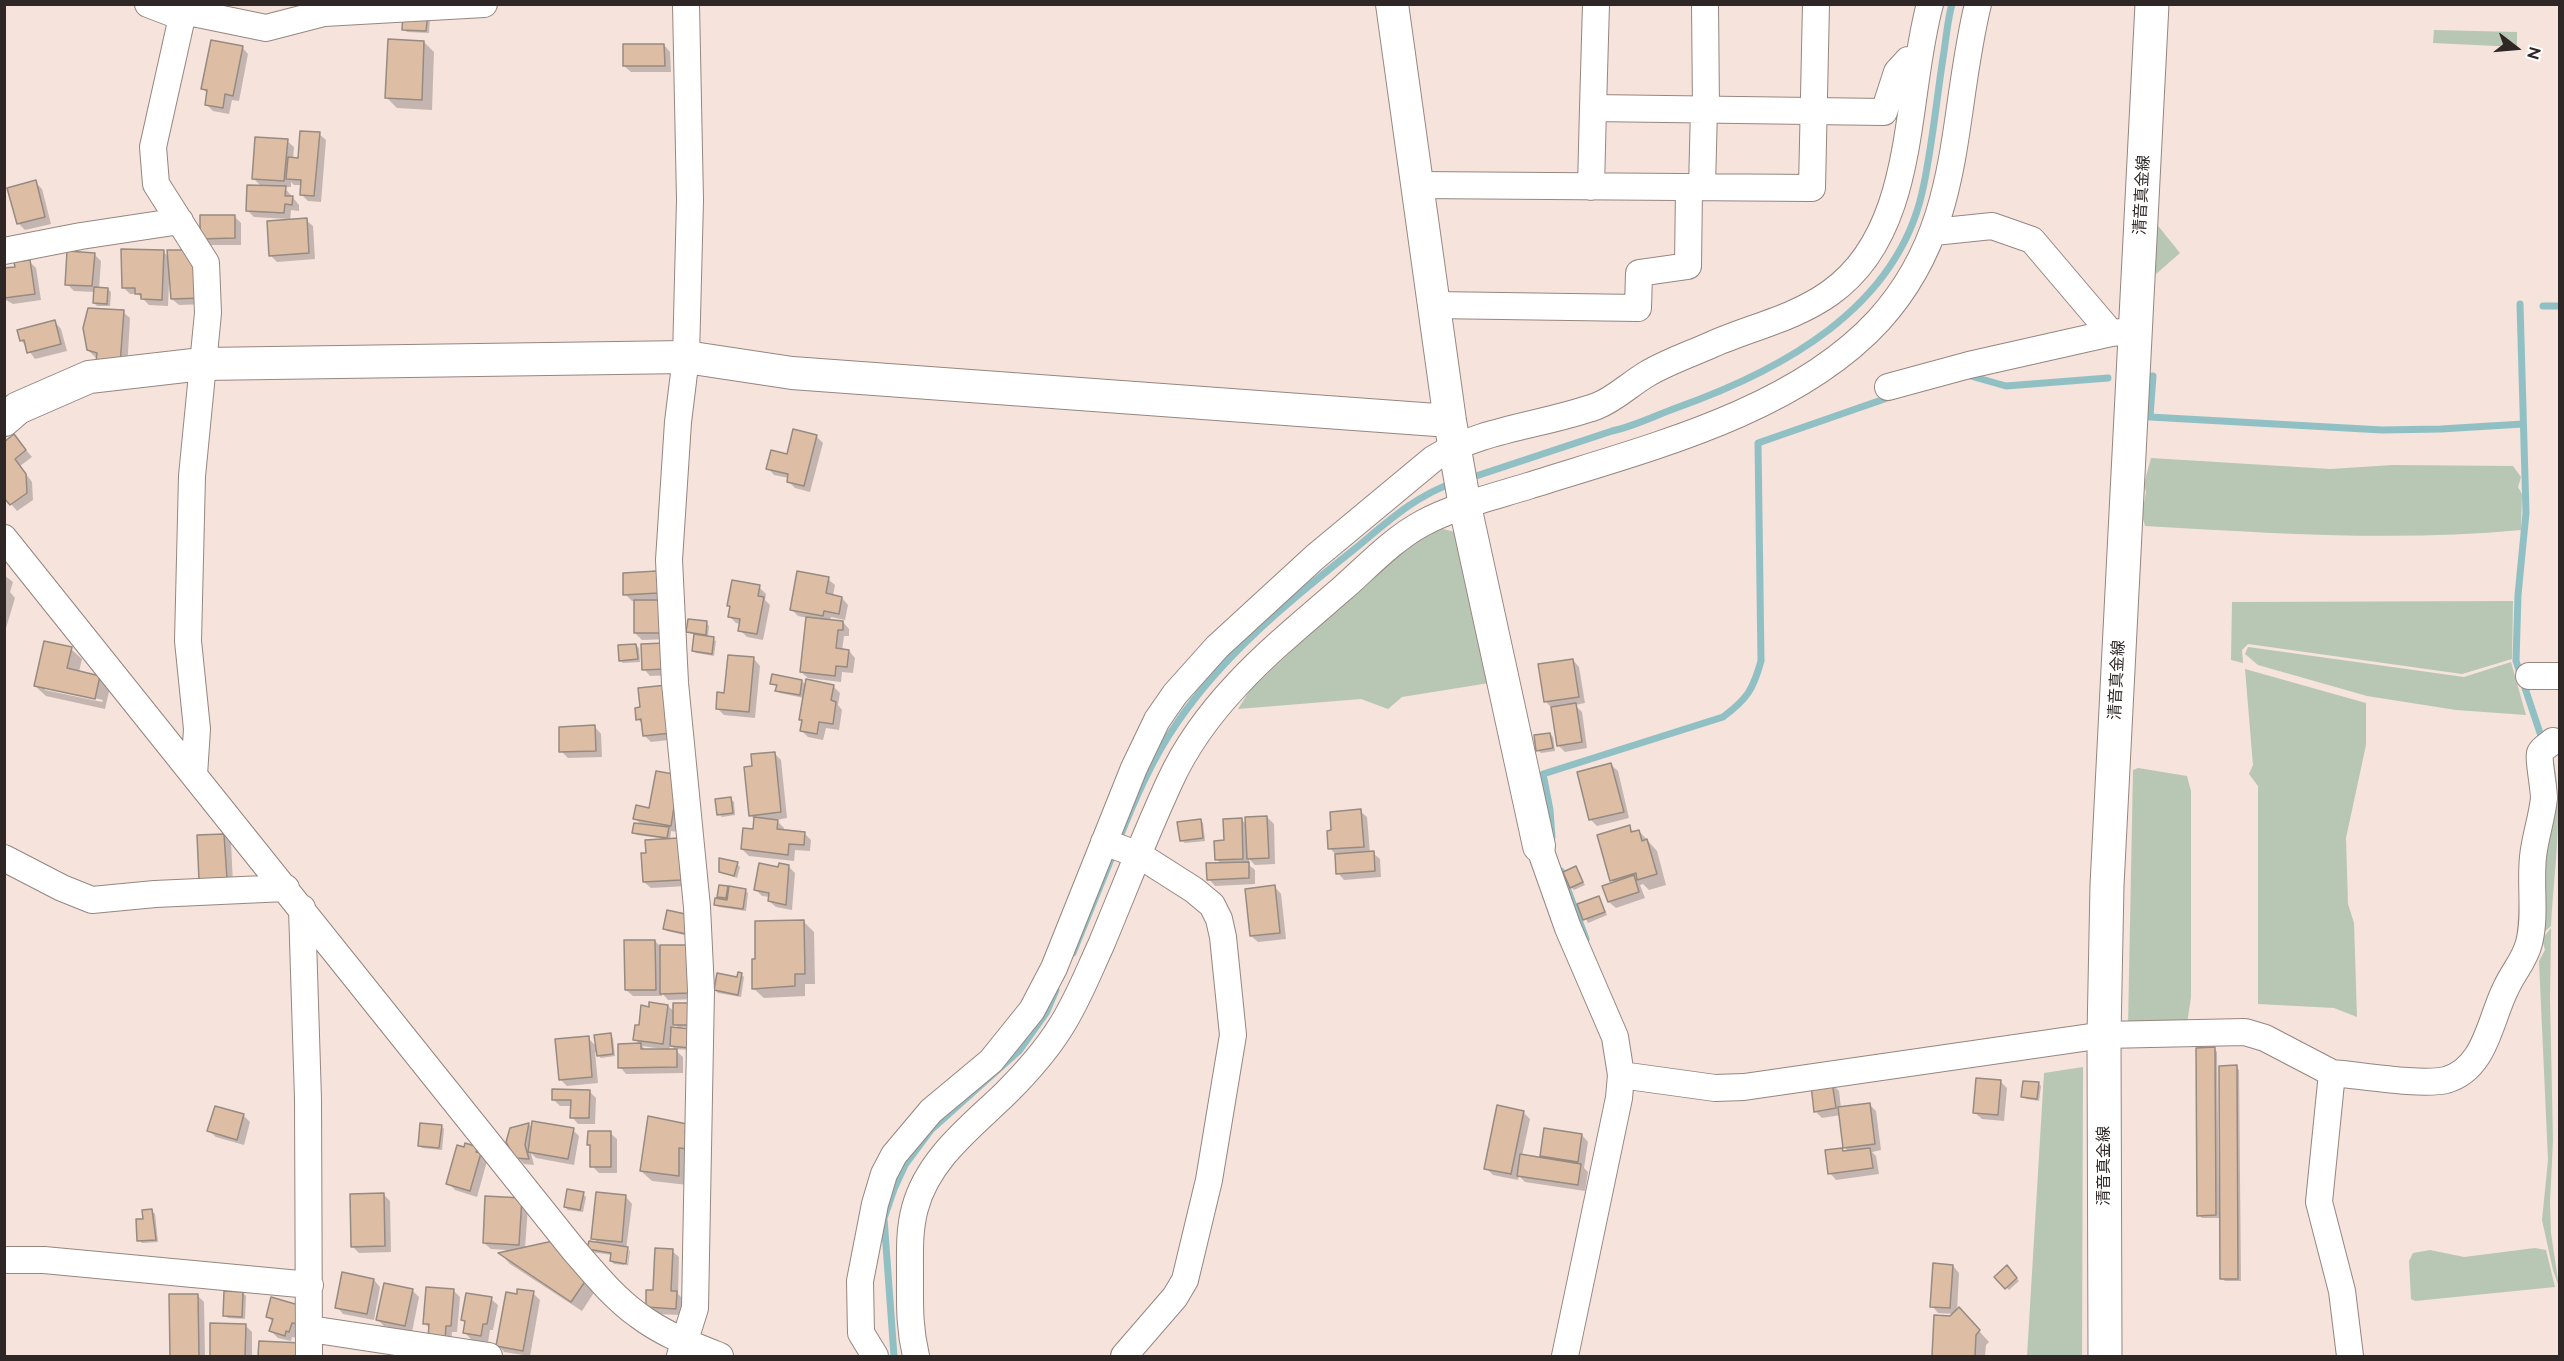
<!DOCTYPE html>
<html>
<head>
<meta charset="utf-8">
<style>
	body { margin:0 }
	#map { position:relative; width:2564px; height:1361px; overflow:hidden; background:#f5e3dc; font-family:Raleway,sans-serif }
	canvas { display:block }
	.frame { position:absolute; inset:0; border:6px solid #2e2725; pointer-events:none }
	.north { position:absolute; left:2486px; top:18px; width:60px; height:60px; -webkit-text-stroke:4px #fff; paint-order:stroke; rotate:106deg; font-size:16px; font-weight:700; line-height:24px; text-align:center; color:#2e2725 }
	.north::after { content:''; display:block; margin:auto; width:21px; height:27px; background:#2e2725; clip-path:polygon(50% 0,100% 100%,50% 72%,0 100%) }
</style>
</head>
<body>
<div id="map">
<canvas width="2564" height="1361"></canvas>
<div class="frame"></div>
<div class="north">N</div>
</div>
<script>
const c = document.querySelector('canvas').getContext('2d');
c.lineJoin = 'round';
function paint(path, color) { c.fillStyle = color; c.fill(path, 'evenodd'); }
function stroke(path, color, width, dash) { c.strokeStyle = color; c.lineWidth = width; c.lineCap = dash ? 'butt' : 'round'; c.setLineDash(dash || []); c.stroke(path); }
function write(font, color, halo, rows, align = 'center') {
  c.font = font + ' Raleway,"Noto Sans JP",sans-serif'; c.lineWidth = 4.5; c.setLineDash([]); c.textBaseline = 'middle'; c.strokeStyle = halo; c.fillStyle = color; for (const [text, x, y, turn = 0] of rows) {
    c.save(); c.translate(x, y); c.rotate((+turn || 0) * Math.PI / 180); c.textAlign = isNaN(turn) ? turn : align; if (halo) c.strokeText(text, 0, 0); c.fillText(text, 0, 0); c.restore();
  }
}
const green = new Path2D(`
	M2434,30L2517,32V47L2433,43Z
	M2155,222L2180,253L2156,274Z
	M2151,458L2330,469L2393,465L2513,466L2521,477L2518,487L2522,494L2521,530C2396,542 2270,533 2145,526L2142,515L2146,492L2144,484Z
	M1443,529L1459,533L1489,683L1402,697L1388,709L1361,699L1238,709L1250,690L1393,556L1425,535Z
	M2513,601L2512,659L2462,674L2248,644L2242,650L2243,663L2231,660L2232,602Z
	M2248,647L2464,677L2511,662L2526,715L2456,710L2367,696L2258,665L2245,654Z
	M2245,669L2366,703V745L2346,838L2348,904L2354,923L2357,1017L2334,1008L2258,1004V786L2249,774L2253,765Z
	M2553,756C2564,812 2554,869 2551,926L2541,935L2544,870L2557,789L2552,760Z
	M2138,768L2187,776L2191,791V997L2187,1024L2128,1026L2133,770Z
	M2551,928L2550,998L2553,1140L2550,1202L2551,1233L2559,1287L2553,1270L2542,1220L2548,1160L2539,961L2545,950L2542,939Z
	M2083,1067L2082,1356H2027L2044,1073Z
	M2535,1248L2546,1250L2555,1287L2415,1301L2411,1299L2409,1261L2413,1253L2430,1250L2464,1257Z`);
const shadow = new Path2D(`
	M430,17L429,33L407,32L404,29Z
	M424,42L434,52L432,110L397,108L387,98Z
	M664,45L670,52L671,72H631L624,66Z
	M242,47L248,54L239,101L232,100L229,114L213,111L206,104L208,94L203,89Z
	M319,134L326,140L321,202L308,201L301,194L302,185H294L291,182V187H284L299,205V211L291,210L290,221L306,220L313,226L315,259L277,262L270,255L290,219L254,217L247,210L262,187L253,178L287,141L294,147L293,159H299Z
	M35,182L42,189L51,224L25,230L18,223Z
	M234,216L241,223V245H208L201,238Z
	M163,251L169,258L207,304L179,305L172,299L171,282H169L168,306L149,305L138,294H130L123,287Z
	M94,254L101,261L99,289H108L111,292L110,306H97L94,303L95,292L74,291L67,284Z
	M29,261L36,268L41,300L13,304L4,299V269L16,268Z
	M123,312L130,318L127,370L95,357L88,350Z
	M55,322L61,329L67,351L35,359L21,340Z
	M14,436L32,457L20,466L32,482L33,500L17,511L11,504Z
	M816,436L823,443L810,492L795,488L788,481L789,478L774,475L768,468Z
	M656,573L670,639L642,640L635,633V601H632L625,594Z
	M4,575L13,582L10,592L15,598L4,635Z
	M828,579L835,585L833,596L842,598L848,605L845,620L831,617L830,621L843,622L849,629V636H844L842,651H849L855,658L853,673L842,672L841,682L808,678L801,672L808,618L798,616L791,609Z
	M759,587L766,594L765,600L770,605L763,640L747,637L740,630L741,624L736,623L729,616L731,608L729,605Z
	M706,623L709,626L708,637L716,641L714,656L696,653L693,650L695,635L687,632Z
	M636,645L639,648L640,662L623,663L620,660Z
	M643,645L672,675L650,676L644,669Z
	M71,649L82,659L79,672L99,677L110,687L105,709L46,696L35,686ZM45,687L103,700L102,702L45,690Z
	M754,659L760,666L755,718L724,715L717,708Z
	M1573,660L1579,667L1585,703L1575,705L1582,712L1587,748L1565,752L1558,745L1552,708L1545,701Z
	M802,681L806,686H833L840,693L838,705L842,710L839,730L826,728L823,740L808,737L801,730L803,722L800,719L804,698L780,693L777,691L778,687L772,683Z
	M641,709L678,739L651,742L644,735L643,725L638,719Z
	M595,727L601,734L602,757L568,758L561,751Z
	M1550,734L1553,737L1555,751L1541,753L1538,750Z
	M774,753L781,760L787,818L776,820L784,828V831L805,834L811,840L810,851L795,850L794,861L749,856L742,849L754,831L755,820L750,815L754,768Z
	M1611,765L1618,771L1629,818L1597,826L1590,819Z
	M678,777V832L671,831L670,840L687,886L651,888L644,882L647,855L665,839L637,835L634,832L641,825L635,818L650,810Z
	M731,799L734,802L735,815L722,817L719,814Z
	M1360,811L1367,817L1370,853H1373L1380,859L1381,877L1344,880L1338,873L1336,855L1330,848Z
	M1267,817L1274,824L1275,864L1255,865L1249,859V865L1255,870V884L1215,886L1209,879L1222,864L1216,859L1241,819L1247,825Z
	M1200,820L1203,823L1205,841L1185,843L1182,841Z
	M1629,827L1635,833L1639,831L1657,851L1666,885L1649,890L1643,884L1640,885L1645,898L1616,908L1609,902L1615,883L1612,880Z
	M224,836L231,842L233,885L208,886Z
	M737,864L740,867L737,878L721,872Z
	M788,866L795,873L792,910L776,907L769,901L770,897L762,896L755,889L780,869Z
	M1576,868L1585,885L1574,890L1571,887Z
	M1275,887L1281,894L1286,939L1258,942L1251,936Z
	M727,888L730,891L745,890L748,893L746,911L719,907L716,904L723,901L719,896Z
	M1599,897L1607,915L1588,923L1579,905Z
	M690,917L689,936L667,931L664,928Z
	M804,922L814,932L815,984H805V996L764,998L753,988L757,960Z
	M655,941L660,946L697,999L668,1000L662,993V996H633L626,990Z
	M741,974L744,977L741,997L718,993L715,990L738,978Z
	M668,1006L692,1027H681V1030L693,1050L674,1049L683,1057V1073L626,1074L620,1067L640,1045L635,1039L650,1008ZM673,1023L680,1029H672ZM670,1044L676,1051H669ZM642,1046L662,1049V1051H647Z
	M610,1035L613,1038L615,1056L601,1058L595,1052L598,1083L567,1086L560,1079L588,1038L597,1047Z
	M2214,1049L2217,1052L2219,1200H2222L2236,1067L2239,1070L2241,1281H2225L2222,1279V1218H2202L2199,1215Z
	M2000,1081L2007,1088L2004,1121L1982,1119L1975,1113Z
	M2038,1083L2041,1086L2039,1101L2026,1099L2023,1096Z
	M1832,1084L1839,1091L1841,1108L1869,1104L1876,1111L1881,1150L1872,1152L1876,1156L1879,1174L1836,1180L1830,1173L1842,1149L1845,1152H1849L1845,1148L1841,1115L1822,1118L1815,1111Z
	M589,1091L596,1098L595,1124H578L572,1117V1106H560L553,1099Z
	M1523,1112L1530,1119L1522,1156L1546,1160L1542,1155L1582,1135L1588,1142L1584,1168L1588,1172L1585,1191L1525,1182L1519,1176L1518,1180L1493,1175L1486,1168Z
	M243,1115L250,1122L244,1145L216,1137L209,1131Z
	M649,1118L686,1125L697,1135L695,1141L700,1145L698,1159L689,1157L688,1185L652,1181L641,1171ZM684,1131H687L684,1140L682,1139Z
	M529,1125L533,1128L573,1130L579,1136L574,1165L536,1158L531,1153L534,1165L524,1164L517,1157L511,1129Z
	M441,1126L444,1129L442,1150L422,1148L419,1145Z
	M610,1133L617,1139V1173H599L592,1166V1147L589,1144Z
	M477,1148L487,1161L477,1197L455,1190L448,1183L465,1149Z
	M383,1194L390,1201L391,1252L359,1253L352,1246Z
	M583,1194L586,1197L583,1212L568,1210L565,1207Z
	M626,1197L632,1204L624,1265L614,1264L611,1261L612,1255L592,1252L589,1249L599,1244L593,1238Z
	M521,1200L528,1207L525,1248L552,1243L595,1291L582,1311L510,1264L500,1253L507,1250L491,1249L484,1243Z
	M152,1211L155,1214L158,1242L142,1243L139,1240L144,1220Z
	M629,1250L630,1251L628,1266L627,1265Z
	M672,1251L679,1257L678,1294L683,1299L682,1315L654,1314L647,1307Z
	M1953,1266L1959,1273L1957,1311L1969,1320L1989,1342L1986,1345L1985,1356H1933L1935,1317L1950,1318L1954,1314L1938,1313L1932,1306Z
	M2007,1268L2019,1281L2009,1290L1996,1277Z
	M374,1280L380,1287L374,1320L343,1314L337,1307Z
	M412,1290L419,1297L412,1332L384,1326L378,1320Z
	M453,1290L460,1297L457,1332H452L451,1347L425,1324Z
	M243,1293L246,1296L245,1319L228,1318L225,1315Z
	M533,1293L540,1300L530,1356L504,1352L498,1345L518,1295Z
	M197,1295L204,1302L205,1356H171L170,1296Z
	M491,1299L498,1305L493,1330H490L488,1342L472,1340L465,1333L466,1323L463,1320Z
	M301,1307L296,1338L292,1337L291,1341L278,1338L271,1331L273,1322L267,1316Z
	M212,1324L245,1325L252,1332V1356H211Z
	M260,1343L308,1356H259Z`);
const stream = new Path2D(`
	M2520,304L2526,513L2518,595L2516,661L2543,742
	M2543,306H2560
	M1967,375L2006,386L2108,378
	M2151,376H2153L2150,417L2382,430L2441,429L2523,424
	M1467,479L1612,431C1635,426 1654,416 1676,408C1780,371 1895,310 1922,193C1932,149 1936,103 1943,58C1946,41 1947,22 1952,4
	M1552,837L1550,810L1543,774L1723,717C1747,699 1753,690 1761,661L1758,443L1893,396
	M1118,842C1134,801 1152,759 1177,723C1223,655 1288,602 1352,551C1383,526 1414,496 1453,483
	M1561,871L1586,939
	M1073,953L1114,852
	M894,1356L884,1218L894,1189L905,1165L931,1130L1019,1051L1046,1013L1056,990`);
const building = new Path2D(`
	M403,11L428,12L426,31L402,30Z
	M388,39L424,41L422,100L385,98Z
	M211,40L243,46L233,96L225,94L223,108L205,105L207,90L201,89Z
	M623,44H664L665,66H623Z
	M300,131L320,132L314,196L300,195L301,180L286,179L288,157L298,158Z
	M255,137L288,139L284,181L252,179Z
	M36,180L45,217L17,224L7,188Z
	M247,185L286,186L285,196H293L292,205L285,204L284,213L246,211Z
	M200,215H235V238L200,239Z
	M307,218L309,253L269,256L267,221Z
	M121,249L164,250L162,300L141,299V294H135V288H122Z
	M167,250H188L199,269L201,298L171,299Z
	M67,251L95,253L92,286L65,285Z
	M30,260L35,294L4,298V268L15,267L14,262Z
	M94,287L108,288L107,304L93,303Z
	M88,308L124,310L120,365L96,362L97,353L87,350L83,328Z
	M55,320L61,344L27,353L24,340L20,341L17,330Z
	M793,429L817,435L804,486L787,482L788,474L766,469L771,450L787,454Z
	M14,434L26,450L15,459L26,474L27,493L10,505L4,498V442Z
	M657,571L658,593L623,595V573Z
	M797,571L829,577L826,593L842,597L839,614L824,611L823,616L790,610Z
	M732,580L760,585L758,596L764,597L757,634L738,631L740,619L728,617L730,606H727Z
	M634,600H664V633H634Z
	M806,617L843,621V630H838L836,648L849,650L847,667L836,666L835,676L800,672Z
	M688,619L707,621L706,635L686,632Z
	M694,634L714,637L712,654L692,651Z
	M44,641L72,647L67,668L100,676L95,699L34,686Z
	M665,643L666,669L642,670L641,644Z
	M636,644L638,659L619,661L618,645Z
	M728,655L754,657L749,712L716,709L717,692L724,693Z
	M1573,659L1579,697L1544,702L1538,664Z
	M772,674L802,680L800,695L775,691L777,685L770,684Z
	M806,679L834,685L831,700L836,702L833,724L819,722L817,734L800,731L802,720H799Z
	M667,685L672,733L643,736L641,719L636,720L635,708L640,707L638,688Z
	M1576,703L1582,742L1557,746L1551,707Z
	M595,725L596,751L559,752V727Z
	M1550,733L1553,748L1536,751L1534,735Z
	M775,752L781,812L749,816L744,767L752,766L751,754Z
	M1611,763L1624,812L1589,820L1577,772Z
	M656,771L679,775L671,826L633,819L636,805L649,808Z
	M731,797L733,813L717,815L715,799Z
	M1361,809L1364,847L1328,849L1327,831L1331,830L1330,812Z
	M1267,816L1269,858L1247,859L1245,817Z
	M754,817L778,820L777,829L805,832L804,845L789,844L788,855L741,849L743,828L753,829Z
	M1242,818L1243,859L1215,860L1214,841L1224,840L1223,819Z
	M1201,819L1203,838L1180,841L1177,822Z
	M634,823L669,827L667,838L632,833Z
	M1630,825L1631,832L1639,830L1642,841L1647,839L1657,874L1637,880L1636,873L1610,881L1597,835Z
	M224,834L227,879L199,880L197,835Z
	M679,838L681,880L643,882L641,853H646L645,840Z
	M1374,851L1375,871L1336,874L1335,854Z
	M719,858L738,862L734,876L719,872Z
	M1249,862V878L1207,880L1206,863Z
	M759,863L778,867L779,863L789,865L786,905L768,901L769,893L754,890Z
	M1576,866L1583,882L1570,888L1563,872Z
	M1634,875L1639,892L1608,902L1602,886Z
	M719,885L728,886L726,898L717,897Z
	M1275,885L1280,933L1250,936L1245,889Z
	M729,886L746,889L743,909L714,905L715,898L727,900Z
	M1599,896L1605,912L1583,920L1577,904Z
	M667,910L690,915L686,934L663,929Z
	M804,920L805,974H795V986L752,989V959H755V921Z
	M624,940H655L656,990H625Z
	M660,945H690L691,993L660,994Z
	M738,972L742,973L738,995L714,990L717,973L737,977Z
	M649,1002L668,1005L663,1044L633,1040L635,1025H639L641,1005L649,1007Z
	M673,1003H690V1025H673Z
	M671,1027L692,1029L690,1048L670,1046Z
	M611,1033L613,1054L597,1056L594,1035Z
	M589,1036L592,1077L559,1080L555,1039Z
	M641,1043V1049H677V1067L618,1068V1044Z
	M2215,1047L2216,1215L2197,1216L2196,1048Z
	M2237,1065L2238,1279H2220L2219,1066Z
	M1976,1078L2001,1080L1998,1115L1973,1113Z
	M2023,1081L2039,1082L2037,1099L2021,1097Z
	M1832,1082L1836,1108L1814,1112L1811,1085Z
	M552,1089L590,1090L589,1118H570L571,1100H552Z
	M1870,1103L1875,1144L1843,1148L1838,1107Z
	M1497,1105L1524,1111L1511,1174L1484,1169Z
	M215,1106L244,1114L237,1140L207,1131Z
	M648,1116L687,1124L685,1132L690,1133L688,1149L679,1148V1176L640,1171Z
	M532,1121L574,1128L568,1159L528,1152Z
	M420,1123L442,1125L439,1148L418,1146Z
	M529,1123L525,1145L529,1159L515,1158L506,1142L510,1128Z
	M1544,1128L1582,1134L1578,1162L1540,1156Z
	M588,1131H611V1167H590V1145H587Z
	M465,1143L478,1147L476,1152L481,1153L470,1191L446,1184L457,1145L464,1147Z
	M1842,1148L1843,1151L1870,1148L1873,1168L1828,1174L1825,1150Z
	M1520,1154L1581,1164L1578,1185L1517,1176Z
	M567,1189L584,1192L580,1210L564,1207Z
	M596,1192L626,1195L622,1242L591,1239Z
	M384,1193L385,1246L351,1247L350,1194Z
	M485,1196L522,1198L519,1245L483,1243Z
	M152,1209L156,1240L137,1241L136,1219H143L142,1210Z
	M553,1241L586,1280L571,1302L498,1253Z
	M589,1241L628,1247L626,1264L610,1261L611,1253L587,1249Z
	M655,1248L673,1249L671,1291H677L676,1309L646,1307V1290H653Z
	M1933,1263L1953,1265L1950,1308L1930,1307Z
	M2007,1265L2017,1278L2005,1289L1994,1277Z
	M342,1272L374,1279L367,1314L335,1308Z
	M384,1283L413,1289L405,1326L376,1320Z
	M426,1287L454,1289L451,1326H446L445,1341L428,1340L429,1324H423Z
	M517,1289L534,1291L523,1351L496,1346L506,1292L517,1294Z
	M224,1291L243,1292L242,1317L223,1316Z
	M466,1293L492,1297L487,1324H483L481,1336L463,1333L465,1321L461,1320Z
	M169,1294H198L199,1356H170Z
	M271,1297L302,1306L298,1324L292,1323L289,1332L286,1331L285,1336L269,1331L273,1319L266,1317Z
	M1959,1307L1980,1330L1976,1335L1975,1356H1932L1934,1315L1950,1316Z
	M210,1323L246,1324L245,1356H210Z
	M259,1341L302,1343V1356H258Z`);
const minor = new Path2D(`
	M148,4L182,17L193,13L266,28L324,13L484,4
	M1596,4L1593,108L1884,112L1897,72L1908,60H1917
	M1705,4L1706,109
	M182,17L153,147L156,184L206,263L208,313L192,476L188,641L197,729L194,775
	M1417,185L1812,188L1816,4
	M1591,187L1593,108
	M1702,187L1704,109
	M1934,232L1992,226L2032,240L2111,333L2135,331
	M4,251L81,236L180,221
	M1434,305L1638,308L1639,273L1688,266L1689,188
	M1888,387L1969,365L2111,333
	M4,538L573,1249C593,1272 613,1297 638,1315C663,1334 692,1345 720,1356
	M2529,676H2560
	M1104,842L1139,855L1194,890L1212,905L1219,919L1223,937L1233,1035L1209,1180L1185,1280L1175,1297L1124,1356
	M1539,846L1568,928L1615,1037L1621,1075L1619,1098L1565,1356
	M4,858L62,888L92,900L155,894L286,888
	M302,908L308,1099L309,1356
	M2332,1073C2359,1075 2421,1086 2446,1080C2486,1069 2490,1019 2506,988C2513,972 2525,960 2529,943C2536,916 2530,885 2533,857C2535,837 2542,818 2544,798C2544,789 2538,757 2540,753C2542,748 2549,745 2553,741
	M1621,1075L1715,1088L1744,1087L2104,1035L2245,1032L2265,1038L2332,1073L2319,1202L2342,1291L2350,1356
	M4,1260H44L310,1285
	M310,1329L489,1356
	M680,1356L695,1308L701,990L697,907L675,683L669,560L678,422L686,357L690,200L686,4
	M875,1356L861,1333L860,1281L875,1204L884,1174L894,1155L931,1111L991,1061L1032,1010L1054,968L1134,768L1157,720L1175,694L1217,647L1315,557L1433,459C1480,429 1545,425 1597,406C1615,399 1630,384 1647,374C1667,362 1691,354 1713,344C1752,327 1795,318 1830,293C1918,231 1904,98 1930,4
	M916,1356C909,1326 910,1305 910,1273C910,1251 909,1230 915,1208C928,1159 971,1127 1006,1093C1026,1073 1045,1052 1060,1028C1077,1002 1088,973 1101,945C1124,890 1145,835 1170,781C1207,700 1277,645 1343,588C1368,566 1393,539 1423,523C1455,506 1493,497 1528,486C1644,449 1794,413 1879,320C1964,226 1950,119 1978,4`);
const tertiary = new Path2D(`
	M1392,4L1450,421L1465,506L1539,846
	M4,420L18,408L89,377L202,364L686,357L792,373L1450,421`);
const secondary = new Path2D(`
	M2105,1356L2104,1035L2107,885L2152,4`);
const streetNames = [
	["清音真金線",2142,195,-87],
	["清音真金線",2117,680,-87],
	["清音真金線",2104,1166,-90]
];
paint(green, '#b7c7b3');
paint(shadow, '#0003');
stroke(stream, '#91c0c4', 7);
paint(building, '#ddbea5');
stroke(building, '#978a80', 1.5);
stroke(minor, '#968680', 28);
stroke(tertiary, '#968680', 34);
stroke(secondary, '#968680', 35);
stroke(minor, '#fff', 26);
stroke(tertiary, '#fff', 32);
stroke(secondary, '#fff', 33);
write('16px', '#2e2725', '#fff', streetNames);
</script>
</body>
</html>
